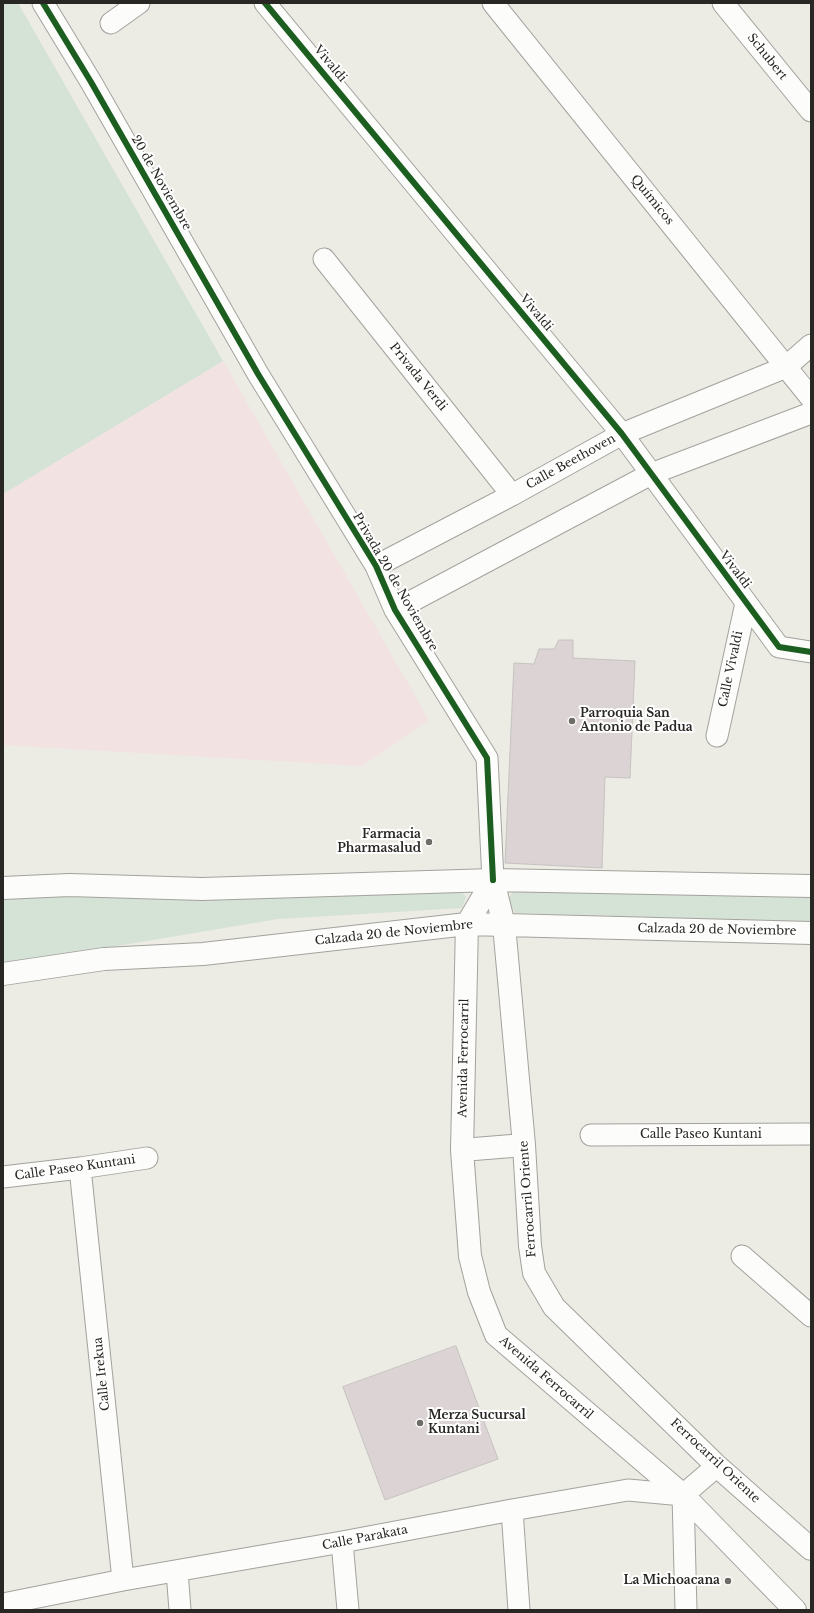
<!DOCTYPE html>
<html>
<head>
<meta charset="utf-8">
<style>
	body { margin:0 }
	#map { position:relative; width:814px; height:1613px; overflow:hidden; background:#ecebe4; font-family:"Libre Baskerville",serif }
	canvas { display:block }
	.frame { position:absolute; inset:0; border:4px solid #282723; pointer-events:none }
</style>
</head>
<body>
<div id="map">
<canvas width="814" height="1613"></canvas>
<div class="frame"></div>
</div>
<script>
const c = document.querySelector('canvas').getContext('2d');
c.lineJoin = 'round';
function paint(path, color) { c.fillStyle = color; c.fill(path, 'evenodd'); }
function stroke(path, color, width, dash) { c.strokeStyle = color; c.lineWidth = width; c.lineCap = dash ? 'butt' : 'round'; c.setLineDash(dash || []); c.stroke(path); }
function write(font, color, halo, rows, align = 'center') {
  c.font = font + ' "Libre Baskerville",serif'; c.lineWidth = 4; c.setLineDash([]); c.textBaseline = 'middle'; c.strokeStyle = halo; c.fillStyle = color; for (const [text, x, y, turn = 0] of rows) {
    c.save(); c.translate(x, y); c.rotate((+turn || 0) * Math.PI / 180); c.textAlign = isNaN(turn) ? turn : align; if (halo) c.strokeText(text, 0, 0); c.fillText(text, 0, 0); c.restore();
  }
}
const education = new Path2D(`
	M223,361L429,720L362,766L3,745V494Z`);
const green = new Path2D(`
	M3,3H18L223,361L3,494Z
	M456,886L466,897L462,908L278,919L3,965V896Z
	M517,888L811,897V922L515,913L507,899Z`);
const building = new Path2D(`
	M559,640H573V658L635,661L630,778L605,777L602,868L505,863L514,663L534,664L539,649H554Z
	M456,1346L498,1459L385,1500L343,1387Z`);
const street = new Path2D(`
	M43,3L91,82L258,374L376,566L395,610L487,758L493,880
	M265,3L622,434L779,647L811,652
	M493,3L811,398
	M723,3L811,111
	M111,23L139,3
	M324,259L512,495
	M376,566L512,495L622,434L786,367L811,345
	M395,610L651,474L811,413
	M717,736L746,603
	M591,1135L811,1134
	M80,1168L123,1580
	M3,1177L80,1168L147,1158
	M742,1256L811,1316
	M683,1495L686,1610
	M512,1510L519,1610
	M342,1542L348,1610
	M177,1571L180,1610
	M3,1604L123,1580L342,1542L512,1510L628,1490L683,1495L717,1466`);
const secondary = new Path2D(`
	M493,880L467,924L462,1150L470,1256L479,1292L496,1335L683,1495L795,1610
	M493,880L504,925L524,1145L530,1246L534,1273L554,1307L717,1466L811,1549
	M3,888L69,885L202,889L493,880L811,886
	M3,974L104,959L203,954L467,924L811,933
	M462,1150L524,1145`);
const cycleway = new Path2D(`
	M43,3L91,82L258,374L376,566L395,610L487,758L493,880
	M265,3L622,434L779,647L811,652`);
const markers = [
	[572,721,4,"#6d6c67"],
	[429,842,4,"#6d6c67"],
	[420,1423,4,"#6d6c67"],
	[728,1581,4,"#6d6c67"]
];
const streetNames = [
	["Schubert",767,57,51],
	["Vivaldi",330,64,50],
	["20 de Noviembre",161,183,60],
	["Químicos",652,200,51],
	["Vivaldi",536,313,50],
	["Privada Verdi",418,377,51],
	["Calle Beethoven",571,462,-29],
	["Vivaldi",735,570,53],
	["Privada 20 de Noviembre",395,582,60],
	["Calle Vivaldi",731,669,-78],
	["Calzada 20 de Noviembre",717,930,1],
	["Calzada 20 de Noviembre",394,933,-6],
	["Avenida Ferrocarril",464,1058,-89],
	["Calle Paseo Kuntani",701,1135],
	["Calle Paseo Kuntani",75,1168,-8],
	["Ferrocarril Oriente",528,1199,-94],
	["Calle Irekua",102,1374,-96],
	["Avenida Ferrocarril",546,1378,41],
	["Ferrocarril Oriente",715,1461,43],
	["Calle Parakata",365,1538,-11]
];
const poiNames = [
	["Parroquia San",580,714],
	["Antonio de Padua",580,728],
	["Farmacia",421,835,"right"],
	["Pharmasalud",421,849,"right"],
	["Merza Sucursal",428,1416],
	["Kuntani",428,1430],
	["La Michoacana",720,1581,"right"]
];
paint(education, '#f2e2e1');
paint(green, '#d5e2d6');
paint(building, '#dcd3d4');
stroke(building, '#c5c2c0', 1);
stroke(street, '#a3a29d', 23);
stroke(secondary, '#a3a29d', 24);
stroke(street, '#fcfcfb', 21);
stroke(secondary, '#fcfcfb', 22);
stroke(cycleway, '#1b5e20', 6);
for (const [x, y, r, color] of markers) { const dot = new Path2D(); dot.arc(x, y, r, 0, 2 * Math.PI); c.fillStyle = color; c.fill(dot); stroke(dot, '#fff', 1.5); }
write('12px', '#282723', '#fff', streetNames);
write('bold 12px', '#282723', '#fff', poiNames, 'left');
</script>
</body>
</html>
